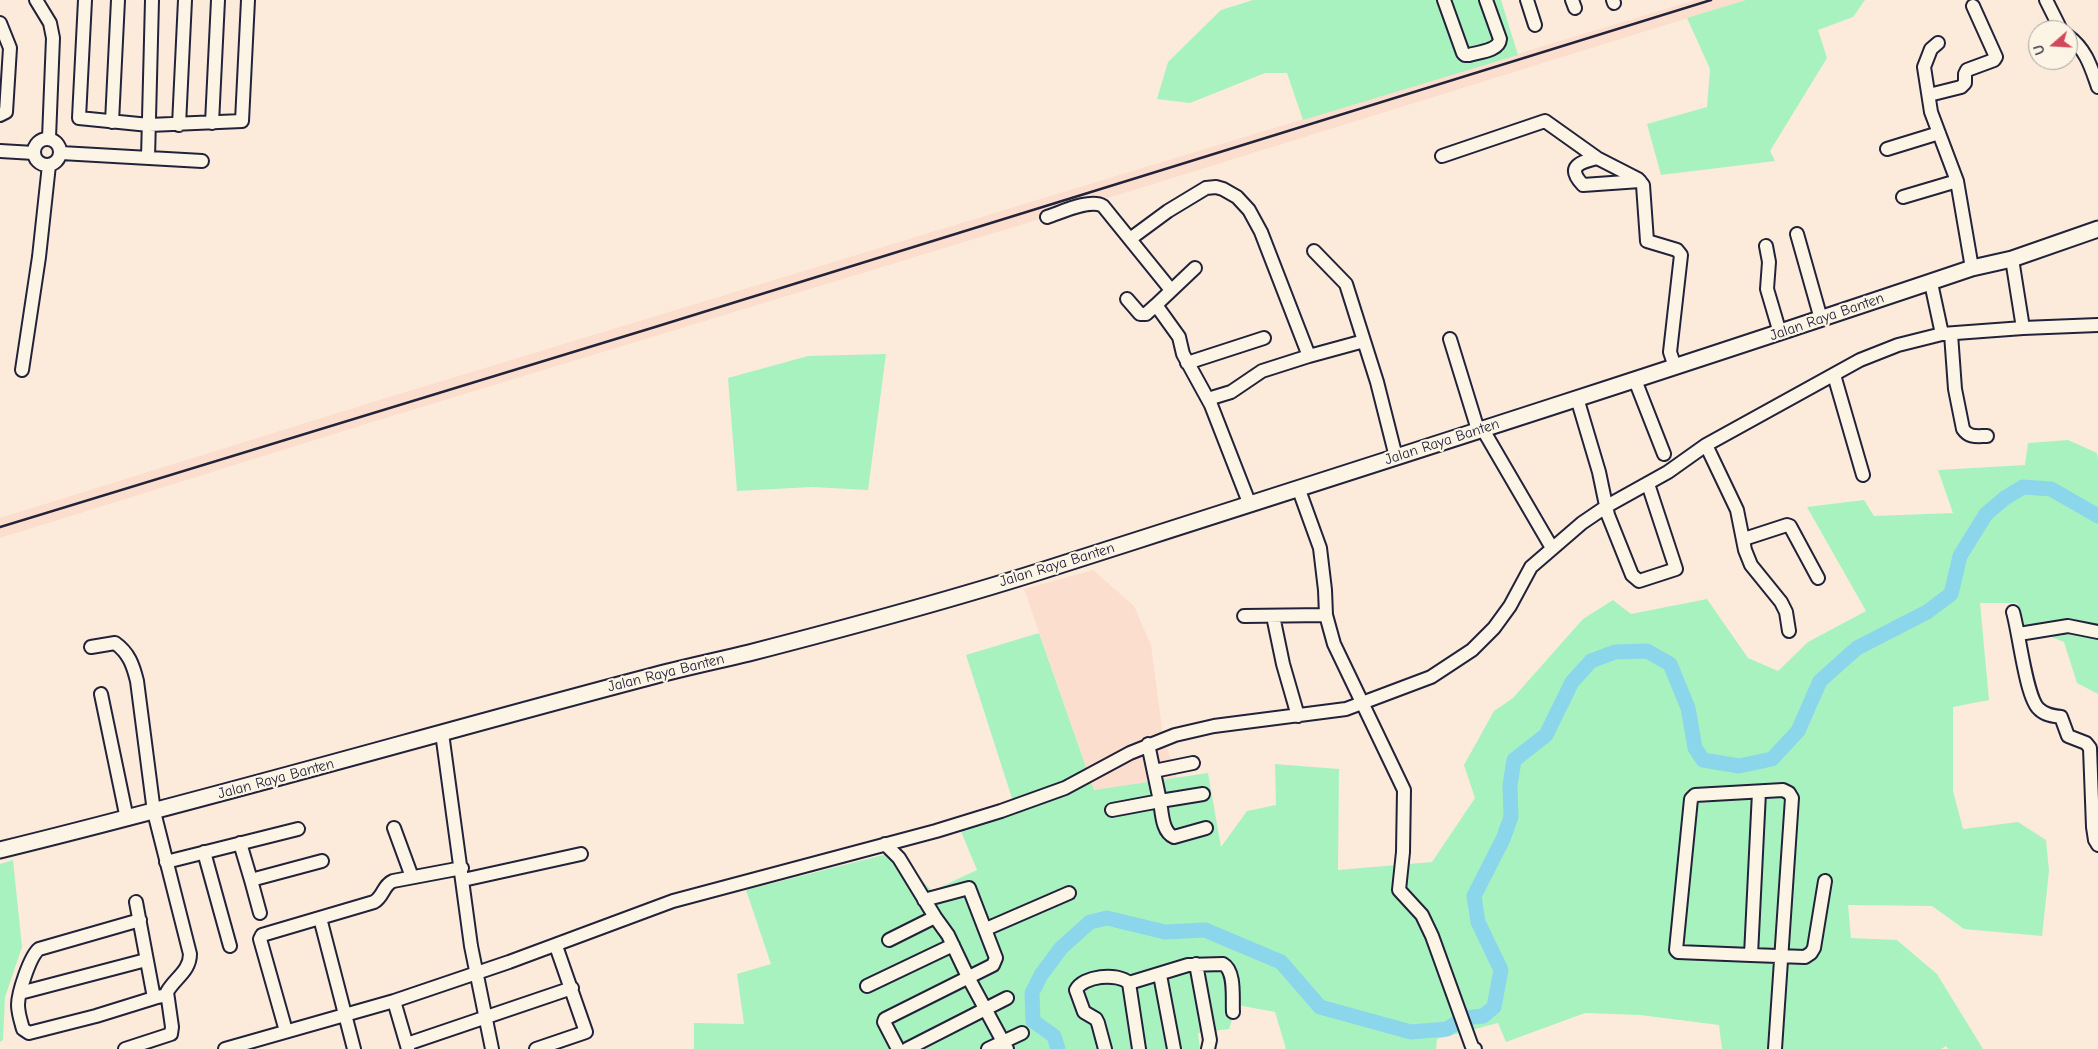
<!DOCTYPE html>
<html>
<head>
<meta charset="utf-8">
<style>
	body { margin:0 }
	#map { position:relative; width:2098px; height:1049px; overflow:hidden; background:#fcebda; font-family:"Comic Neue",sans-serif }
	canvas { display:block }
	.north { position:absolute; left:2028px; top:20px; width:50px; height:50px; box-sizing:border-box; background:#fcf5e5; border:1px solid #a5a1a1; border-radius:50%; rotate:251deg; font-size:14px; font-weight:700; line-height:20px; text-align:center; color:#22223b }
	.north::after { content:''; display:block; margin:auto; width:18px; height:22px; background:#d1495b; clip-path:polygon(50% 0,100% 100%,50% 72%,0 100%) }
</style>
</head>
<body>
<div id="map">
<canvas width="2098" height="1049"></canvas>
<div class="north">U</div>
</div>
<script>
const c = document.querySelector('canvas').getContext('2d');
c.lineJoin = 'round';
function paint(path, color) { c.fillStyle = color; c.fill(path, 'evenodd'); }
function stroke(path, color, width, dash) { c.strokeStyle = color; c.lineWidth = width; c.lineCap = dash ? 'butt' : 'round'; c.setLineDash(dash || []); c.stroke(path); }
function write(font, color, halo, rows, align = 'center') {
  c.font = font + ' "Comic Neue",sans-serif'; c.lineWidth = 4.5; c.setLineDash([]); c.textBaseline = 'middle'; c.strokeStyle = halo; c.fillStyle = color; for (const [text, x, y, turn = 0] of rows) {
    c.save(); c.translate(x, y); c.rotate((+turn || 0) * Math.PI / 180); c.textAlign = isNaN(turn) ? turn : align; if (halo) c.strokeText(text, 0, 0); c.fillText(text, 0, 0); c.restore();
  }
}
const built = new Path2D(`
	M1695,0H1746L1063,212L379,420L0,538V518L373,402Z
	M1093,570L1134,606L1151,645L1163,736L1177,778L1094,790L1024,589Z`);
const green = new Path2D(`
	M1253,0H1501L1518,55L1303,120L1287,73H1265L1190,103L1157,99L1168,62L1221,10Z
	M1746,0H1865L1853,17L1818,30L1827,58L1770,151L1775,161L1661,175L1647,124L1707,107L1710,69L1687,18Z
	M886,354L868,490L812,487L737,491L728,378L808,356Z
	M2068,440L2097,453L2098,460V694L2077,683L2064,642L2024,626L2017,603H1980L1989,700L1953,707V791L1963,829L2018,822L2046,840L2049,871L2042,936L1964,929L1932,906L1848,905L1851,938L1897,940L1937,974L1983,1049H1948L1946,1046L1941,1049H1722L1719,1025L1640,1015L1585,1013L1506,1042L1498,1023L1437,1039L1436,1049H1286L1275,1012L1237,1005L1229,1029L1198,1033L1200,1049H694V1023L744,1024L737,974L771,964L746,890L895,852L932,891L977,870L960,829L1017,814L966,655L1039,633L1094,790L1208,773L1221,847L1247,811L1276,805L1275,764L1339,769L1338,870L1432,862L1475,798L1464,765L1494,711L1513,698L1583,619L1613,600L1631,614L1707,599L1748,658L1778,671L1808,642L1866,611L1807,507L1864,500L1874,516L1953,513L1938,470L2025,465L2028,443Z
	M13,860L22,947L5,997L3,1040L0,1042V864Z`);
const river = new Path2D(`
	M1058,1049L1054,1036L1033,1021L1032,993L1041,975L1061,948L1090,922L1107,918L1165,932L1205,930L1281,962L1320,1007L1411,1032L1447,1029L1464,1018L1483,1016L1494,1007L1501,970L1478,922L1474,896L1503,839L1511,817L1510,785L1514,760L1546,735L1572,682L1591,661L1615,652L1647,651L1670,664L1688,708L1695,748L1703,760L1739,766L1772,759L1798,731L1820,681L1857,648L1927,612L1951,594L1960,556L1986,514L2005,498L2023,487L2051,489L2098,516`);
const minor = new Path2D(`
	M36,0L50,23L53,38L49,138
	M85,0L79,118L149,125L242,121L248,0
	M1444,0L1463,53L1465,55H1469C1479,52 1499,51 1500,39L1486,0
	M1527,0L1535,25
	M1572,0L1575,8
	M1613,0L1614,3
	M2046,0L2061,30
	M0,23L10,48L6,112L0,115
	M2068,36C2086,49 2091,67 2098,87
	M1938,43L1931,49L1924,67L1931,112L1957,181L1972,268
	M1929,95L1961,87L1965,83V74L1967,70L1994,60L1996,57L1973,6
	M112,122L118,0
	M212,123L218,0
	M179,125L185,0
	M34 152a13 13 0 1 1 26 0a13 13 0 1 1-26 0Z
	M1887,149L1939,133
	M0,151L34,153
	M61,153L202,161
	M1442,156L1545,121L1597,158L1638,179L1643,185L1647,241L1677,250L1681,255L1670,352L1675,367
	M148,158L152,0
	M1597,158C1581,162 1565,166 1583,185L1640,181
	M1903,197L1957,181
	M1047,217C1060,213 1090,198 1103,206L1171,290
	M1797,234L1821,319
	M1130,239L1168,211L1206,188L1216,187L1223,189L1237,197L1249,210L1261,232L1309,356L1364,341
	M1766,246L1769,262L1767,289L1780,333
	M1314,251L1346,284L1377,382L1396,457
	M2012,259L2023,328
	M1195,268L1156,305L1179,337L1183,354L1211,405L1250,505
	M1931,283L1942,334
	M1127,299L1140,314H1146L1156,305
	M1951,334L1955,389L1963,429C1969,438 1977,436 1987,436
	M1450,339L1478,430
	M1187,363L1264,338
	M22,370L39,257L49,165
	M1834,375L1863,475
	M1635,380L1664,454
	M1577,398L1599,472L1608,515L1632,575L1639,581L1676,569L1648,484
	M1208,399L1231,392L1262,371L1309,356
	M1482,428L1552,548
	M1706,445L1737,510L1745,550L1751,565L1781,602L1786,612L1789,631
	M1299,490L1320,548L1325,590L1326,615L1334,644L1404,790L1403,852L1399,890L1422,915L1432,936L1471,1044L1473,1049H1475
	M1744,539L1787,525L1790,526L1818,578
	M2013,612C2019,632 2026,698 2039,709C2045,715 2053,716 2061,717L2068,736L2086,743L2090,748L2093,827L2095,840L2098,845
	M1244,616L1326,615
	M1273,616L1283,664L1298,716
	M2019,634L2068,626L2098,632
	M91,647L115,643C129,653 133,665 137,681L154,812L190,954C190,971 175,978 167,992L172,1027L171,1034L125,1049
	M101,694L127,819
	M442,733L471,946L492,1049
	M1154,771L1193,763
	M1759,792L1751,955L1805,957L1811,953L1814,948L1825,881
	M1203,794L1160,801C1162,813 1162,832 1174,837L1206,828
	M1112,810L1160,801L1148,744
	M394,828L412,877
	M240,843L251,880L322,861
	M885,844L899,858L935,917L948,935L968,977L1007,1049
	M204,852L230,946
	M166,862L298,829
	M251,880L260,913
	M463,880L581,854
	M136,902L154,998L162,996
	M320,918L354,1049
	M140,920L39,949C30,956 18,993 18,1005C18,1013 21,1022 23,1029L29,1033L96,1016L154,998
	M986,929L1069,893
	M889,940L935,917
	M1751,955L1678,952L1676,950L1691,799L1695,795L1783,790L1789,793L1792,798L1775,1049
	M1196,964L1210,1040L1208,1049
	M1160,975L1174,1049
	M1129,983L1188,965L1223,964C1236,971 1232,1000 1233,1012
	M867,986L953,945
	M20,993L146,960
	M394,1001L408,1049
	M286,1031L260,939L262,935L374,902C384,896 383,885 393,881L462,868
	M407,1044L572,988
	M225,1049L394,1001L509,962L673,901L936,831L1001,811L1065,788L1130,753L1175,735L1214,726L1346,709L1431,677L1472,650L1494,628L1510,606L1531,567L1582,523L1607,506L1668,472L1706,445L1860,360L1898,345L1942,334L2023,328L2098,325
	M536,1049L586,1032L556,946
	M898,1049L884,1022L885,1019L993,965L996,958L969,888L924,900
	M907,1049L1007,998
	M988,1049L1022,1033
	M1105,1049L1098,1023L1096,1019L1084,1012L1076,990C1083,976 1117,972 1129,983L1139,1049`);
const major = new Path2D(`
	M0,850C218,797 432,734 649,677C682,668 716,661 749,653C846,628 943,602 1038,572C1350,472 1661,373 1972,268L2012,259L2098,229`);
const rail = new Path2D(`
	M0,527L655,327L1711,0`);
const streetNames = [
	["Jalan Raya Banten",1827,317,-19],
	["Jalan Raya Banten",1442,442,-18],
	["Jalan Raya Banten",1057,565,-17],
	["Jalan Raya Banten",666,673,-14],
	["Jalan Raya Banten",276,779,-15]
];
paint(built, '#fbdecd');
paint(green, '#a8f2c0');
stroke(river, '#8cd6ec', 15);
stroke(minor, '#22223b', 16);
stroke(major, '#22223b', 19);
stroke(minor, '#fcf5e5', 12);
stroke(major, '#fcf5e5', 15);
stroke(rail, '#22223b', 2.5);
write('15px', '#22223b', '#fcf5e5', streetNames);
</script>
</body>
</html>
